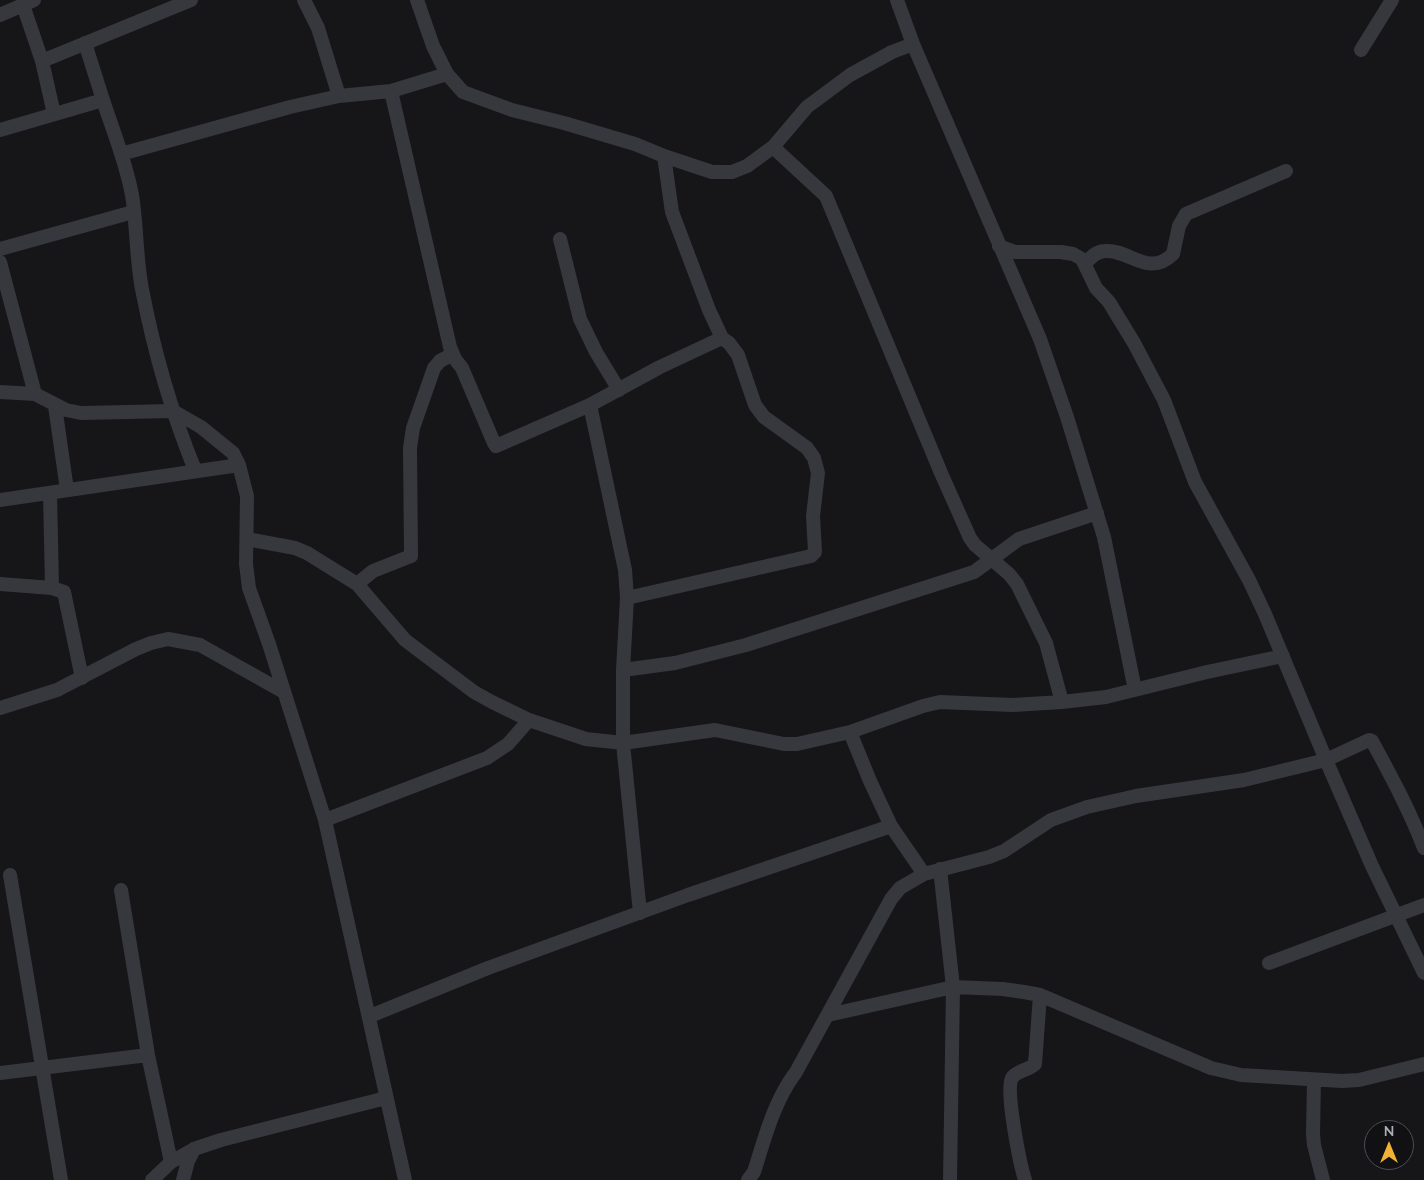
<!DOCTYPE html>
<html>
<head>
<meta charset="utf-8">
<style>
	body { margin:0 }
	#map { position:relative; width:1424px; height:1180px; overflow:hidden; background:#161618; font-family:Mulish,sans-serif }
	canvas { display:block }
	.north { position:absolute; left:1364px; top:1120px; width:50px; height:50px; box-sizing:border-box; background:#111113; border:1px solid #4d4f55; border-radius:50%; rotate:0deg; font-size:14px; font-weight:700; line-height:20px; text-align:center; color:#a8adb8 }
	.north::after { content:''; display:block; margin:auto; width:18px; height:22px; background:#f2b134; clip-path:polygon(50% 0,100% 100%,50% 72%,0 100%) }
</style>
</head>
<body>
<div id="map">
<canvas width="1424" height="1180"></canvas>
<div class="north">N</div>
</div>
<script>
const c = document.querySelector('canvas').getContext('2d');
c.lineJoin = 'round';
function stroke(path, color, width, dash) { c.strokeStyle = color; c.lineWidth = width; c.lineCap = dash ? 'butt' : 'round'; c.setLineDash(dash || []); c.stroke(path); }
const minor = new Path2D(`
	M304,0L318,28L339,96
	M417,0L433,46L447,74L463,92L512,110L564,123L635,144L664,156L712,172H732L747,166L773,147L807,107L850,75L892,52L913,44
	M897,0L913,44L1040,339L1067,417L1104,537L1135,690
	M23,5L42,61L54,114
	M0,15L34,0
	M85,43L103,100
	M1361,50L1392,0
	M42,61L191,0
	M391,91L450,347L455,359L462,368L494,443L496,446L590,405L660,367L722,338
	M0,130L103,100C113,131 126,162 132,195C137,226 136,258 142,289C154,352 171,411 195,470
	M773,147L826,196L941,473L970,538L975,545L1009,574L1017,584L1046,643L1062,702
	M121,154L290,107L339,96L391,91L447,74
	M560,239L580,319L596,352L619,390
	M999,246L1015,252H1061L1073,254L1082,259L1096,288L1109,302L1134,343L1164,400L1195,482L1249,580L1265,614L1326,760L1372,866L1424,973
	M0,249L133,212
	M0,262L35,394
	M1085,264C1090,258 1096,251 1105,251C1129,249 1148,278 1173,254L1179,226L1186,214L1286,171
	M0,392L35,394L66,410L81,413L173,411L201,427L233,453L239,465
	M590,405L625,570L627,598L623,670V743L640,913
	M55,406L67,490
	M50,493L52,588
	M0,500L239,465L247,496L246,564L249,588L269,644L325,820L405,1180
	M247,539L295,548L307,553L357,584L405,640L474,692L492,702L529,720L586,739L623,743L715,730L784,744H797L850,732L923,706L940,702L1013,705L1062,702L1106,697L1207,672L1283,656
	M0,584L52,588L64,592L82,678
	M357,584L373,571L411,556L410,448L413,428L434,368L440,361L453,354
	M627,598L811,556L815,552L813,516L818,473L814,458L807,448L764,417L755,405L738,355L729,343L722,338L709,310L672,212L664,156
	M623,670L675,663L746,645L974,572L1019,539L1097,513
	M0,708L57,690L136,649L151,643L168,639L200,645L282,691
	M850,732L870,781L891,826L924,874
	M325,820L487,758L508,744L529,720
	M940,869L953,987L950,1180
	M10,875L61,1180
	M121,890L148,1055L171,1162
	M1269,963L1424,905
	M828,1015L953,987L1003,989L1024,992L1040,995L1211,1068L1241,1075L1342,1081L1359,1080L1424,1064
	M370,1016L488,968L688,895L891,826
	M0,1073L148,1055
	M1314,1080L1313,1134L1314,1145L1323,1180
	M152,1180L171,1162L194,1149L221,1140L386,1098
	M183,1180L188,1161L194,1149
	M748,1180L754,1172C765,1137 774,1101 796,1072L891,899L900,888L924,874L989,857L1004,851L1051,820L1087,807L1136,796L1244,780L1326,760L1369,740L1372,741C1391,776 1410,811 1424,848
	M1025,1180C1020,1164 1005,1090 1012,1078C1016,1071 1029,1070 1035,1064L1040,995`);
stroke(minor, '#37383d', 14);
</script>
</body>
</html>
